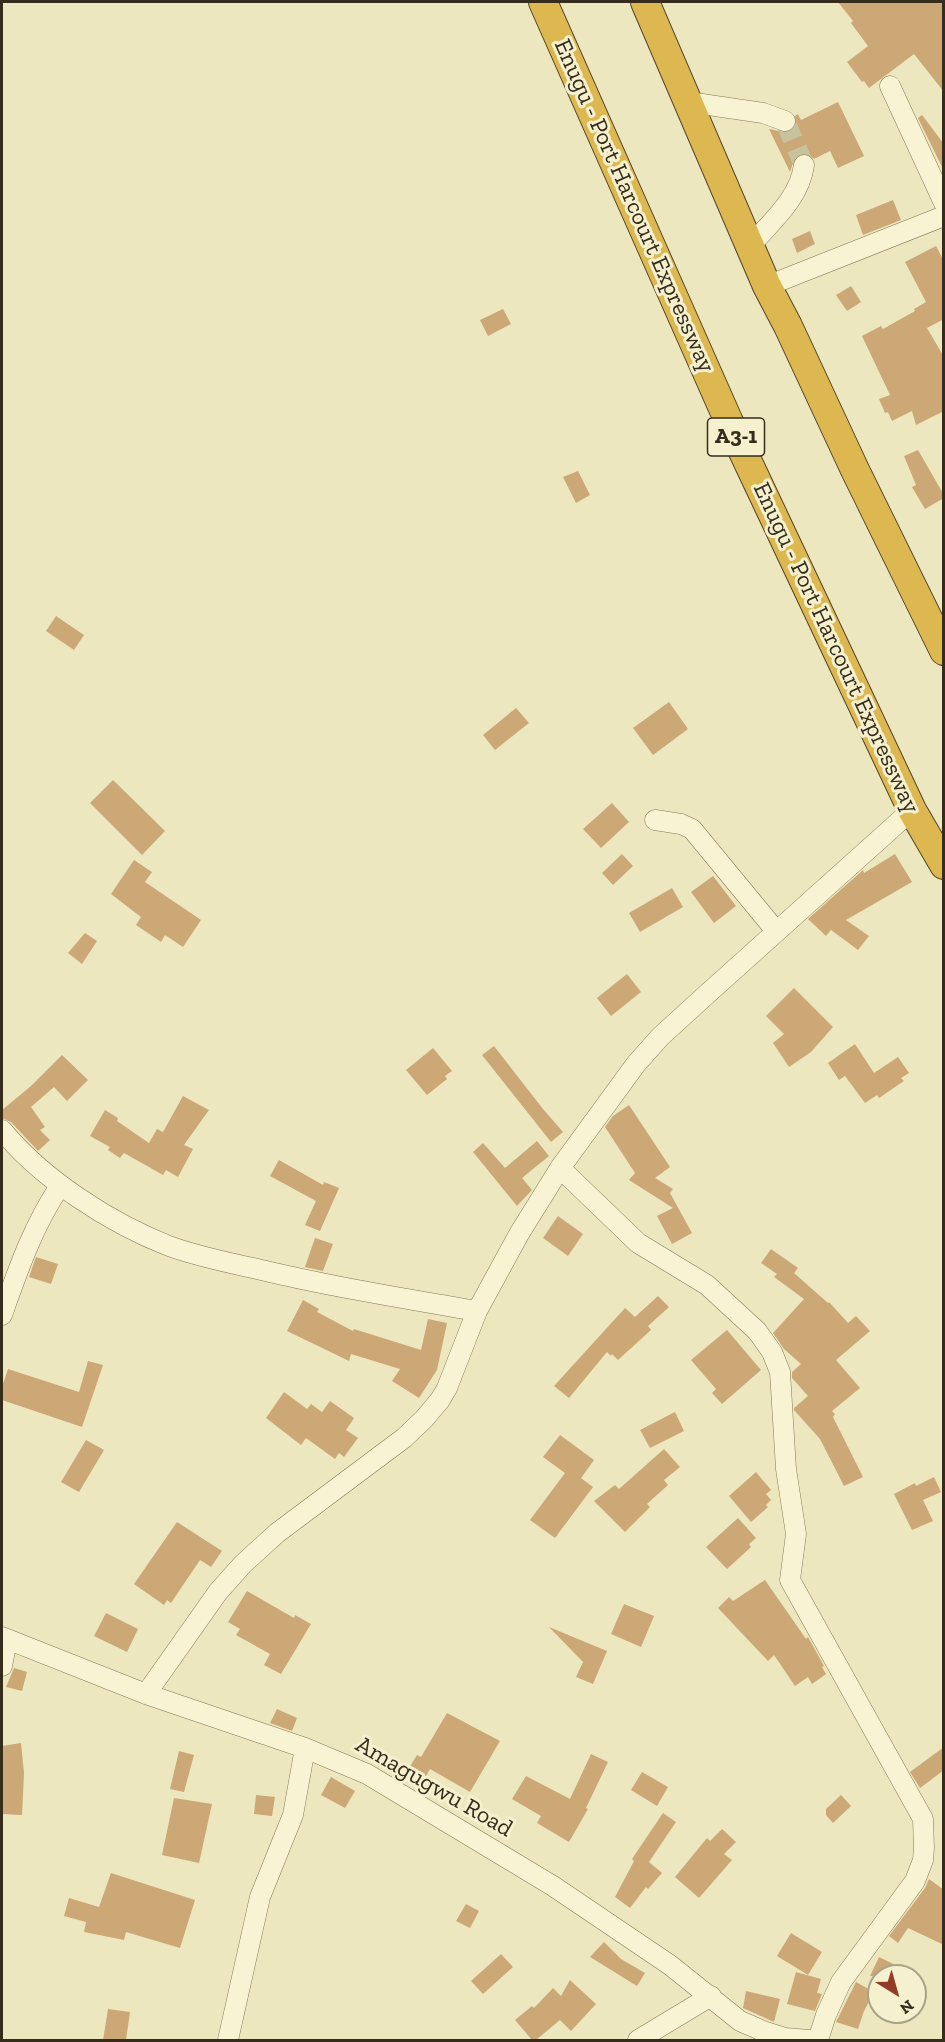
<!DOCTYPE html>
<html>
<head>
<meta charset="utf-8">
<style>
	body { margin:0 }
	#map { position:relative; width:945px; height:2042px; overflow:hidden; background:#ede7bf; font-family:"Zilla Slab",serif }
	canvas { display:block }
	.frame { position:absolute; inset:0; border:3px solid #352c1c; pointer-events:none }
	.north { position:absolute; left:867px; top:1964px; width:60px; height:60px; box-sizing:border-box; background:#f5f0ce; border:2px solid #a8a287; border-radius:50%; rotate:143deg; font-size:16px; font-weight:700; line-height:24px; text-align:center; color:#352c1c }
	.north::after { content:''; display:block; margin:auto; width:21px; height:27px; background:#933b29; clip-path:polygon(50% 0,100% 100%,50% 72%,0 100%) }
</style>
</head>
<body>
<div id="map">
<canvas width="945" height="2042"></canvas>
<div class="frame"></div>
<div class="north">N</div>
</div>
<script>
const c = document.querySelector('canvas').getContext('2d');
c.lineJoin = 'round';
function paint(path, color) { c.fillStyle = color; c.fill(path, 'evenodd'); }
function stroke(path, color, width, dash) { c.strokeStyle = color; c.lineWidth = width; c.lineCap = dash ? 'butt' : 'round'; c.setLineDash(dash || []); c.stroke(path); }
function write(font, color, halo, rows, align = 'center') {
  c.font = font + ' "Zilla Slab",serif'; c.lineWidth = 6; c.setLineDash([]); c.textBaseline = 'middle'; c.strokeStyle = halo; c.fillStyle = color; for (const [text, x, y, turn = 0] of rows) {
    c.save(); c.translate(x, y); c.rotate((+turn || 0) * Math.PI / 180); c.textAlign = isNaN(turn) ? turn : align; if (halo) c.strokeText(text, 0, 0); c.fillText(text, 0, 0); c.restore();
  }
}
const building = new Path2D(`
	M838,2H944V92L914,54L869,88L864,81L862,82L847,62L868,46L851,23L853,21Z
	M838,102L864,156L838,168L830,151L814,159L807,153H801L795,157L790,172L769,129L788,133L796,126L795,116L798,114L801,120Z
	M922,115L944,144V171L918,118Z
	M893,200L901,220L863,235L856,215Z
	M810,231L815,244L797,253L792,239Z
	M936,246L944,261V319L927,328L944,357V411L916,425L912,411L892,421L888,412L885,413L879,399L890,395L862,336L881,326L883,329L915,311L914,309L926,302L905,262Z
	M851,286L861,302L847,311L836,295Z
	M503,309L511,324L488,336L480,320Z
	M918,450L944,495V498L925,509L912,487L916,485L904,456Z
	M578,471L590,495L576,503L563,477Z
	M56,616L84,635L74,650L46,631Z
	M669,702L688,729L653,755L633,728Z
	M516,708L529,723L495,750L483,735Z
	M113,780L165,831L142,855L90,803Z
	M612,803L629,822L601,848L583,829Z
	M622,854L633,866L613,885L602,873Z
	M895,854L912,882L846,920L869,936L858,950L831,930L826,936L808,919L863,870L864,873Z
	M134,860L152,872L145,882L201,920L183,947L165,935L161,942L136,925L141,917L111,894Z
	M713,876L736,906L714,923L691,892Z
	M672,888L683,907L640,932L629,913Z
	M85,933L97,941L82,964L68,953Z
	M627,974L641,992L611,1016L597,998Z
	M794,988L833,1027L811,1052L789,1067L773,1043L784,1034L766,1016Z
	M855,1044L874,1073L898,1057L909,1073L901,1078L904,1081L879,1098L877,1095L865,1103L845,1076L839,1080L828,1063Z
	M494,1046L543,1109L563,1132L551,1142L482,1055Z
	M433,1048L452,1071L445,1076L447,1079L427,1095L406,1070Z
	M62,1055L88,1080L67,1101L54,1087L31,1107L45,1127L40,1130L50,1140L38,1151L11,1122L2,1118V1110L31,1086Z
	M183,1096L209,1110L184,1145L193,1149L178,1177L166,1170L163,1175L124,1153L120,1158L108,1150L110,1147L90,1136L105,1110L118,1118L117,1121L149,1143L157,1129L163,1132Z
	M629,1105L670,1167L655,1178L673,1189L670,1193L692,1233L672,1244L657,1216L673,1208L629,1180L635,1173L605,1127L613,1116Z
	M537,1141L549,1156L522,1178L532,1190L517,1206L473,1152L483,1143L505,1168Z
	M279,1160L323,1185L324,1182L339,1188L320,1231L305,1225L316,1201L270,1176Z
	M558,1216L583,1234L568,1256L543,1238Z
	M315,1238L333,1244L323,1271L305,1267Z
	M771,1249L798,1268L794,1273L828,1303L829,1302L848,1323L856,1316L870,1331L836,1360L860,1388L832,1411L835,1414L833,1417L863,1477L844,1486L820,1439L794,1410V1408L808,1396L792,1378V1372L801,1364L784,1349L773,1333L804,1299L774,1277L777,1274L761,1263Z
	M36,1257L58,1264L51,1284L29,1277Z
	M658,1296L669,1307L648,1326L651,1330L618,1360L612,1354L611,1356L607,1352L569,1398L554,1386L625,1308L635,1317Z
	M303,1300L319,1309L317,1312L353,1331L354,1329L421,1350L428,1319L447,1323L437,1370L419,1398L392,1381L400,1369L351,1354L349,1361L287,1331Z
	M727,1330L761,1370L722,1404L712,1393L716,1389L691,1360Z
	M88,1361L103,1365L82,1427L2,1400V1387L8,1369L79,1392Z
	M284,1392L307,1409L311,1404L322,1412L330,1401L354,1418L346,1430L358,1438L344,1457L339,1453L335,1459L306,1438L301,1445L266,1418Z
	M675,1412L684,1431L650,1448L640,1430Z
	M560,1435L594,1460L581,1478L593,1487L555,1538L530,1520L565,1473L543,1457Z
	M86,1440L104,1450L79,1492L61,1482Z
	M664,1449L680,1467L664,1480L668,1485L647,1504L650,1507L625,1532L594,1501L615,1485L619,1489Z
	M756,1472L771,1490L766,1494L771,1500L766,1505L768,1507L751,1522L729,1496Z
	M934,1477L941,1492L923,1500L933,1521L912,1530L894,1494L915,1483L916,1486Z
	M738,1518L756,1538L749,1544L751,1547L727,1569L706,1547Z
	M177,1522L222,1551L211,1567L200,1560L171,1603L167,1600L164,1605L134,1584Z
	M765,1580L806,1639L808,1637L824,1666L822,1667L826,1674L812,1684L808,1677L795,1686L774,1655L768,1661L718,1608L729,1597L733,1601Z
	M247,1591L294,1618L295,1615L311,1624L281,1674L264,1665L270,1654L236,1635L240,1629L228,1622Z
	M624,1604L654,1616L641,1647L611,1634Z
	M106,1613L138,1629L127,1652L94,1636Z
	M549,1627L607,1651L593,1684L576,1677L583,1662Z
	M14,1668L27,1672L22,1691L6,1687Z
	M277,1709L297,1718L292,1731L270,1723Z
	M447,1713L500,1741L470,1792L430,1769L425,1778L409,1768L417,1755L421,1757Z
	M21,1743L24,1773L22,1815L2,1814V1746Z
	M944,1747V1770L920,1788L910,1772Z
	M179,1751L194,1755L184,1792L170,1789Z
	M591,1754L608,1762L586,1808L588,1809L569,1842L537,1823L541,1816L512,1799L526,1776L570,1799Z
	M642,1772L668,1787L657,1806L631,1790Z
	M331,1777L355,1791L345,1808L321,1795Z
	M256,1795L275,1797L272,1816L254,1814Z
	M841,1795L851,1806L833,1823L826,1815V1809Z
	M174,1798L212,1804L199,1863L162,1855Z
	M663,1813L676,1822L649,1862L662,1873L648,1889L646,1887L630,1908L615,1897L634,1861L632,1859Z
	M722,1829L736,1842L724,1854L732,1860L699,1898L675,1877L707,1838L710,1841Z
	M111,1873L195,1900L180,1948L126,1932L124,1940L84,1932L86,1922L64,1916L69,1898L99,1907Z
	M929,1879L944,1890V1945L908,1928L898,1943L889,1936L925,1888Z
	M466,1904L479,1911L470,1928L456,1921Z
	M791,1933L822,1952L808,1975L777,1956Z
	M604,1942L621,1959L645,1973L637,1986L590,1957Z
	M501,1954L513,1967L483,1994L471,1981Z
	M879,1957L918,1976H870Z
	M796,1972L821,1979L817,1993L822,1994L815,2011L787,2004Z
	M570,1980L596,2004L571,2031L560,2020L536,2040H532L515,2020L532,2006L534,2008L553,1988L561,1996Z
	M856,1982L874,1992L864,2011L858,2029L836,2022Z
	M746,1991L780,1999L774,2022L743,2008Z
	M108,2009L130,2012L126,2040H103Z`);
const minorTunnel = new Path2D(`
	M785,121L804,165`);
const minor = new Path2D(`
	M890,86L944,203
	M688,102L763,113L785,121
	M750,246C771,222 800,198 804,165
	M767,286L944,216
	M655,820L681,824L692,829L776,931
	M2,1130C42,1179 110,1223 169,1246C196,1256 225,1262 253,1268C327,1286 402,1298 477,1311
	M560,1168L638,1243L707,1285L757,1331L772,1352L780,1372L786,1469L796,1534L790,1580L923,1819L924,1848L923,1860L915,1881L841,1982L826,2015L818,2040
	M2,1315C18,1270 33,1226 60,1186
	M2,1637L146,1694L305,1748L367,1774L553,1886L670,1965L740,2021L763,2031L785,2038L809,2040
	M2,1666L7,1640
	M146,1694L218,1592L243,1564L277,1533L404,1438L424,1419L440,1400L447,1388L477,1311L519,1234L560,1168L636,1064L660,1037L706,995L912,810
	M228,2040L260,1897L293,1815L305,1748
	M638,2040L711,1996`);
const highway = new Path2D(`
	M543,2L729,422L912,810L944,865
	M645,2L767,286L788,326L855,470L944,651`);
const shields = [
	[736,437,57]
];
const shieldNames = [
	["A3-1",736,437]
];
const streetNames = [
	["Enugu - Port Harcourt Expressway",634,206,66],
	["Enugu - Port Harcourt Expressway",836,648,65],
	["Amagugwu Road",434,1787,30]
];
paint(building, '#cba875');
stroke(minorTunnel, '#c8c29e', 20, [20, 10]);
stroke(minor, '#857858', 21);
stroke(highway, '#53452c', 30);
stroke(minor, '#f8f3d2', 20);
stroke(highway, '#ddb74f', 28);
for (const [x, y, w] of shields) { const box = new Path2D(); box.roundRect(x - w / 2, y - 19, w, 38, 4.5); c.fillStyle = '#f5f0ce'; c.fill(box); stroke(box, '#352c1c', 1.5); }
write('bold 22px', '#352c1c', null, shieldNames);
write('24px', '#352c1c', '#f5f0ce', streetNames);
</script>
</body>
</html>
